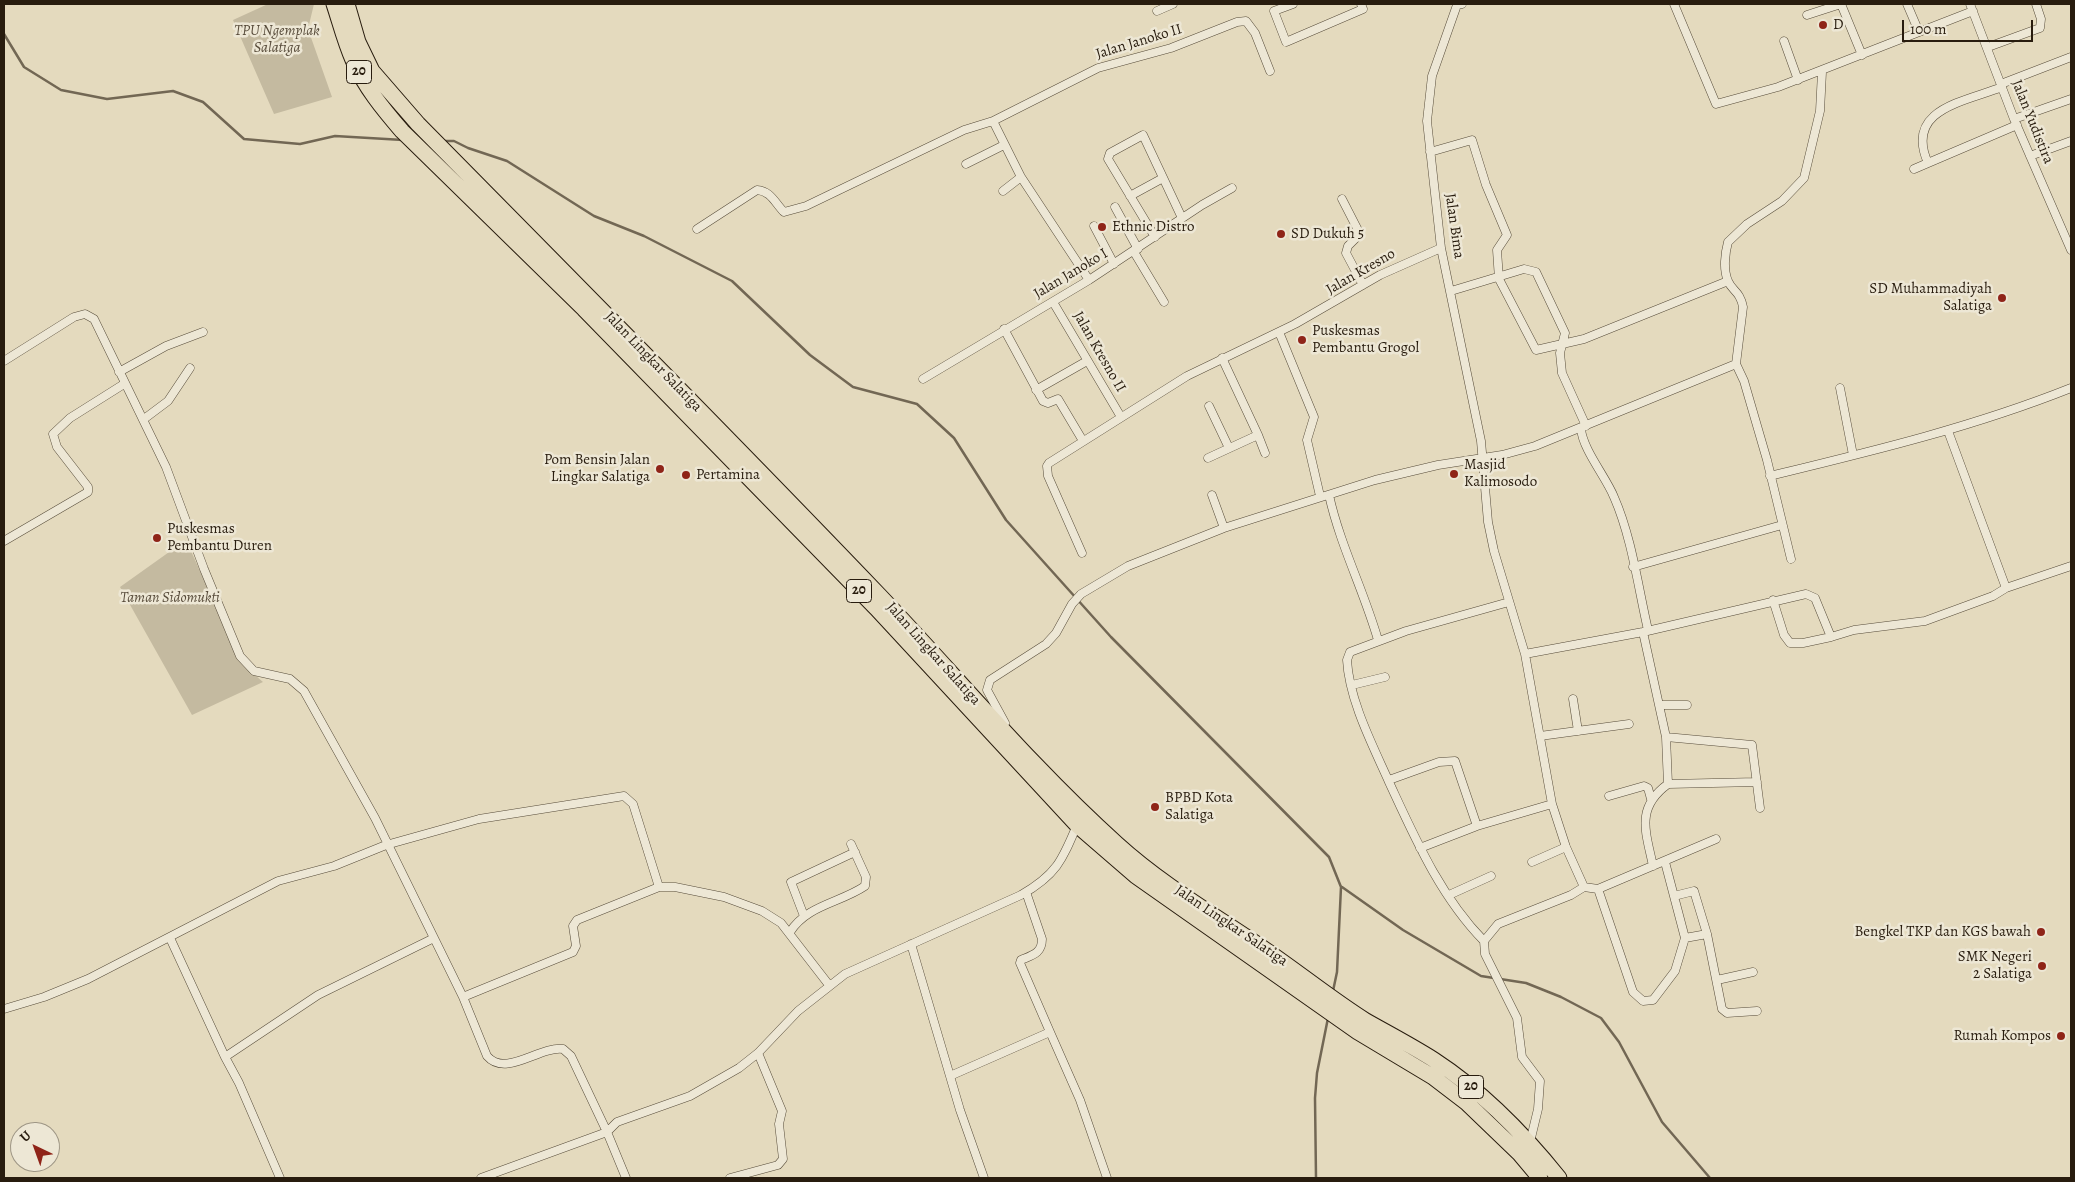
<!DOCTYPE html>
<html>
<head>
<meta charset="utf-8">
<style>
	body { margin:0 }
	#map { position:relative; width:2075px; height:1182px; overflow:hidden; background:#e4dabe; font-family:Alegreya,serif }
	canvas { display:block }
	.frame { position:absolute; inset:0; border:5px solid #281c0e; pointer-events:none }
	.north { position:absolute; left:10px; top:1122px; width:50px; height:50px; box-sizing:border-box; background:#ede7d5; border:1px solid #9e9685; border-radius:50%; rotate:318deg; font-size:14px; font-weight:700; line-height:20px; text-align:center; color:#281c0e }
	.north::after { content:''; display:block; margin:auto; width:18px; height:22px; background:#8f2418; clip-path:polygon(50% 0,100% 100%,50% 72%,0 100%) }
	.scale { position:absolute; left:1902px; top:20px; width:131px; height:22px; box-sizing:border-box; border:2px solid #281c0e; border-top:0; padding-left:6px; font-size:15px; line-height:18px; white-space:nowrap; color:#281c0e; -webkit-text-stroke:4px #ede7d5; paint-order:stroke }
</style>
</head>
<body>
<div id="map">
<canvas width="2075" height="1182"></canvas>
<div class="frame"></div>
<div class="north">U</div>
<div class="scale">100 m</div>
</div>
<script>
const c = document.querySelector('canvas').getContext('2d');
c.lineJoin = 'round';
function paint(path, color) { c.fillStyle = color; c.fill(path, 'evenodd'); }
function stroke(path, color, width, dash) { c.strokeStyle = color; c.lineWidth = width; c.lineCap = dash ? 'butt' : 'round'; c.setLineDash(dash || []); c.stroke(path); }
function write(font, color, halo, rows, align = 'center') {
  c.font = font + ' Alegreya,serif'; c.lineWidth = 5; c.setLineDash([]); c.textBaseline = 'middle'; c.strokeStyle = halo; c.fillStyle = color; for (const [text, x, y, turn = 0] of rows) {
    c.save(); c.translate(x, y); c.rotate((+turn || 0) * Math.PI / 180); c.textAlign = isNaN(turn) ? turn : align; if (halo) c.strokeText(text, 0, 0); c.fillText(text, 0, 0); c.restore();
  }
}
const green = new Path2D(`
	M268,4H314L308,29L332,97L274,114L233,20Z
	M186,540L242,664L263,682L192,715L120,587Z`);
const stream = new Path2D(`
	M4,34L24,67L61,90L107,99L173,91L203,102L244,139L300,144L335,136L403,140
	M443,141H454L468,148L507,161L594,216L644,236L732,281L810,355L853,387L917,404L954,438L1006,520L1111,637L1329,857L1341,887L1337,972L1333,991
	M1342,887L1403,930L1481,976L1526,983L1561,997L1601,1018L1619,1042L1662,1122L1710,1178
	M1316,1178L1315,1098L1317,1073L1328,1018`);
const street = new Path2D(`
	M1293,4L1274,11L1286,42L1363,9L1361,4
	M1462,4L1457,5L1432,76L1427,121L1441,248L1481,441L1488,522L1494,551L1525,654L1552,804L1566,847L1584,887L1571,895L1498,924L1484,941L1485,954L1517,1018L1522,1057L1540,1081L1538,1109L1530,1142
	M1674,4L1716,104L1778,87L1919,32
	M1907,4L1919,32L1973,11
	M1970,4L2014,119L2071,250
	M1157,11L1173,4
	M1807,15L1841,4L1862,55
	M1784,41L1798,80
	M1988,47L2040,28L2041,19L2036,4
	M2001,84L2071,57
	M2002,87C1964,102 1904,109 1928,163L2017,125
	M2014,119L2071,99
	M993,121L1021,177L1089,280
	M1430,152L1472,140L1486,185L1507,235L1497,250L1499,279L1536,350L1584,339L1728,281
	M2030,156L2071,141
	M966,164L1004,145
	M1914,169L1928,163
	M1003,191L1021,177
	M1130,196L1163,178
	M1342,199L1360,234L1348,246L1346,253L1363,285
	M1115,207L1138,249
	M1094,226L1114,264
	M697,229L757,190C771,191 775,203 784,212L806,206L964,130L993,121L1098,68L1171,48L1237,22L1246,21L1255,33L1270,71
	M1155,237L1108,159L1110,153L1143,135L1182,218
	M1134,252L1164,302
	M1451,291L1524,269L1536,272L1565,333L1560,353L1562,373L1586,426
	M1053,302L1121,417
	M1004,329L1043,401L1048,403L1058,399L1083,441
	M1279,332L1314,417L1307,440L1320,496
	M4,361L74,317L85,314L94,319L166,467L204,569L240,656L254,671L290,679L304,691L375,818L463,997L487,1056C506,1078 539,1046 563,1049L571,1056L607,1132L617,1122L690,1096L739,1068L758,1053L798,1011L845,974L1021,895C1056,875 1062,861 1077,825
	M1736,364L1743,307C1740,291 1732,291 1728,281C1723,270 1725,253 1728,242L1747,224L1782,201L1804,178L1820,111L1822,72
	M119,372L166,346L203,332
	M923,379L1089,280L1202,205L1232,188
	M1840,388L1853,455
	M1036,390L1087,361
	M1209,406L1229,448
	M144,419L168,401L190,368
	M1581,429C1583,450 1606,477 1614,497C1632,538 1638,587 1648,630
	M1948,431L2006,588
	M1258,435L1265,453
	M1208,458L1258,435L1222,358
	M1770,476C1873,451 1973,427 2071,388
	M1212,495L1224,528
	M1329,495C1340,545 1364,591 1378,640
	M4,541L88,492V487L57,447L53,434L70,418L124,384
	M1082,553L1048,476L1047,466L1049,463L1187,376L1295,324L1380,275L1441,248
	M1633,567L1782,525
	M1773,600L1784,635L1790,643H1803L1831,637
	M1643,632L1666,737L1668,784
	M1525,654L1643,632L1806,594L1815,598L1831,637L1854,630L1925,621L1993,596L2006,588L2071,566
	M1352,685L1385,677
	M1573,699L1578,731
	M1660,705H1687
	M1005,723L987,690L990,680L1046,644L1056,633L1072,604L1081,594L1128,566L1224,528L1375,480L1438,465L1502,455L1535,446L1736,364L1744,381L1767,460L1791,559
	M1540,736L1629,724
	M1666,737L1752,745L1760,808
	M1389,780L1439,762L1455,761L1477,826
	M1609,796L1644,786L1648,788L1651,799
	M1420,848L1477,826L1552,804
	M1532,862L1566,847
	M1653,866C1646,832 1635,808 1668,784L1757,782
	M1584,887L1598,889L1716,839
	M1598,889L1633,992L1643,1001L1653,1000L1675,971L1685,938L1665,862
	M1026,892L1042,939C1042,953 1033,955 1021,960L1020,963L1050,1032
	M1449,895L1491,876
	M1674,896L1694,891L1707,934L1685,938
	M804,916L791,882L855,852
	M790,932C807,905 840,903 865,886L866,877L851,844
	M1707,934L1722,1009L1727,1013L1757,1011
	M170,938L225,1057
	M1484,941C1440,896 1415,838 1389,782C1373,746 1349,700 1347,660L1350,652L1406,631L1509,602
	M911,944L960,1110L984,1178
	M1717,980L1753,972
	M463,997L573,952L576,946L573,926L577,920L659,887H675L724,897L762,911L781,923L829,985
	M4,1009L44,997L88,979L278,881L334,866L386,845L479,819L624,796L633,804L659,887
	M950,1076L1050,1032L1080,1100L1107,1178
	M280,1178L239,1083L225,1057L318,995L434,938
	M481,1178L607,1132L626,1178
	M730,1178L778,1165L783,1159L779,1124L782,1111L758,1053`);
const highway = new Path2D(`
	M334,4C340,22 345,42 353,60C365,87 383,109 402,131L584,309L876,608L1077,825L1136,876L1358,1032L1433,1077L1467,1103L1519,1153L1540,1178
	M347,4L358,42L372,71L418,124C572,280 727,436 879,595C958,678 1031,767 1117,844C1161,884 1214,915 1264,949C1298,972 1331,999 1366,1021C1389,1034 1412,1046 1434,1060C1483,1092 1523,1133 1559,1178`);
const markers = [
	[1823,25,5,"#8f2418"],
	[1102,227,5,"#8f2418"],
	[1281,234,5,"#8f2418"],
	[2002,298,5,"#8f2418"],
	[1302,340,5,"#8f2418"],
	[660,469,5,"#8f2418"],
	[1454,474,5,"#8f2418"],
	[686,475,5,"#8f2418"],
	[157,538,5,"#8f2418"],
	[1155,807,5,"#8f2418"],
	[2041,932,5,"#8f2418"],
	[2042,966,5,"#8f2418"],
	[2061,1036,5,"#8f2418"]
];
const shields = [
	[359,72,25],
	[859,591,25],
	[1471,1087,25]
];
const shieldNames = [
	["20",359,72],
	["20",859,591],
	["20",1471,1087]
];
const poiNames = [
	["D",1833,25],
	["Ethnic Distro",1112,227],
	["SD Dukuh 5",1291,234],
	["SD Muhammadiyah",1992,289,"right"],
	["Salatiga",1992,306,"right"],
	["Puskesmas",1312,331],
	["Pembantu Grogol",1312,348],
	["Pom Bensin Jalan",650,460,"right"],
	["Lingkar Salatiga",650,477,"right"],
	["Masjid",1464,465],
	["Kalimosodo",1464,482],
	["Pertamina",696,475],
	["Puskesmas",167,529],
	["Pembantu Duren",167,546],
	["BPBD Kota",1165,798],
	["Salatiga",1165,815],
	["Bengkel TKP dan KGS bawah",2031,932,"right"],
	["SMK Negeri",2032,957,"right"],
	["2 Salatiga",2032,974,"right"],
	["Rumah Kompos",2051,1036,"right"]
];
const parkNames = [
	["TPU Ngemplak",277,31],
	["Salatiga",277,48],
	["Taman Sidomukti",170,598]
];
const streetNames = [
	["Jalan Janoko II",1139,42,-17],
	["Jalan Yudistira",2032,122,68],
	["Jalan Bima",1454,226,82],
	["Jalan Kresno",1361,272,-30],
	["Jalan Janoko I",1071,274,-31],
	["Jalan Kresno II",1099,352,60],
	["Jalan Lingkar Salatiga",653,362,46],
	["Jalan Lingkar Salatiga",933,654,48],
	["Jalan Lingkar Salatiga",1231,926,34]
];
paint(green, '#c4baa0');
stroke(stream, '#726754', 2.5);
stroke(street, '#574c3a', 9);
stroke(highway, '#281c0e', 17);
stroke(street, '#ede7d5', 8);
stroke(highway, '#e4dabe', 15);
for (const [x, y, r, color] of markers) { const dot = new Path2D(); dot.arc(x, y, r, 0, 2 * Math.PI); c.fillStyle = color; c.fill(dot); stroke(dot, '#ede7d5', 2); }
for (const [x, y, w] of shields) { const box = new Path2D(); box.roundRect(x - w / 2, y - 11.5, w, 23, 4); c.fillStyle = '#ede7d5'; c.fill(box); stroke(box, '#281c0e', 1); }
write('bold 14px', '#281c0e', null, shieldNames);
write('15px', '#281c0e', '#ede7d5', poiNames, 'left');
write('italic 15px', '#574b3a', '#ede7d5', parkNames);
write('15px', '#281c0e', '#ede7d5', streetNames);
</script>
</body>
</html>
